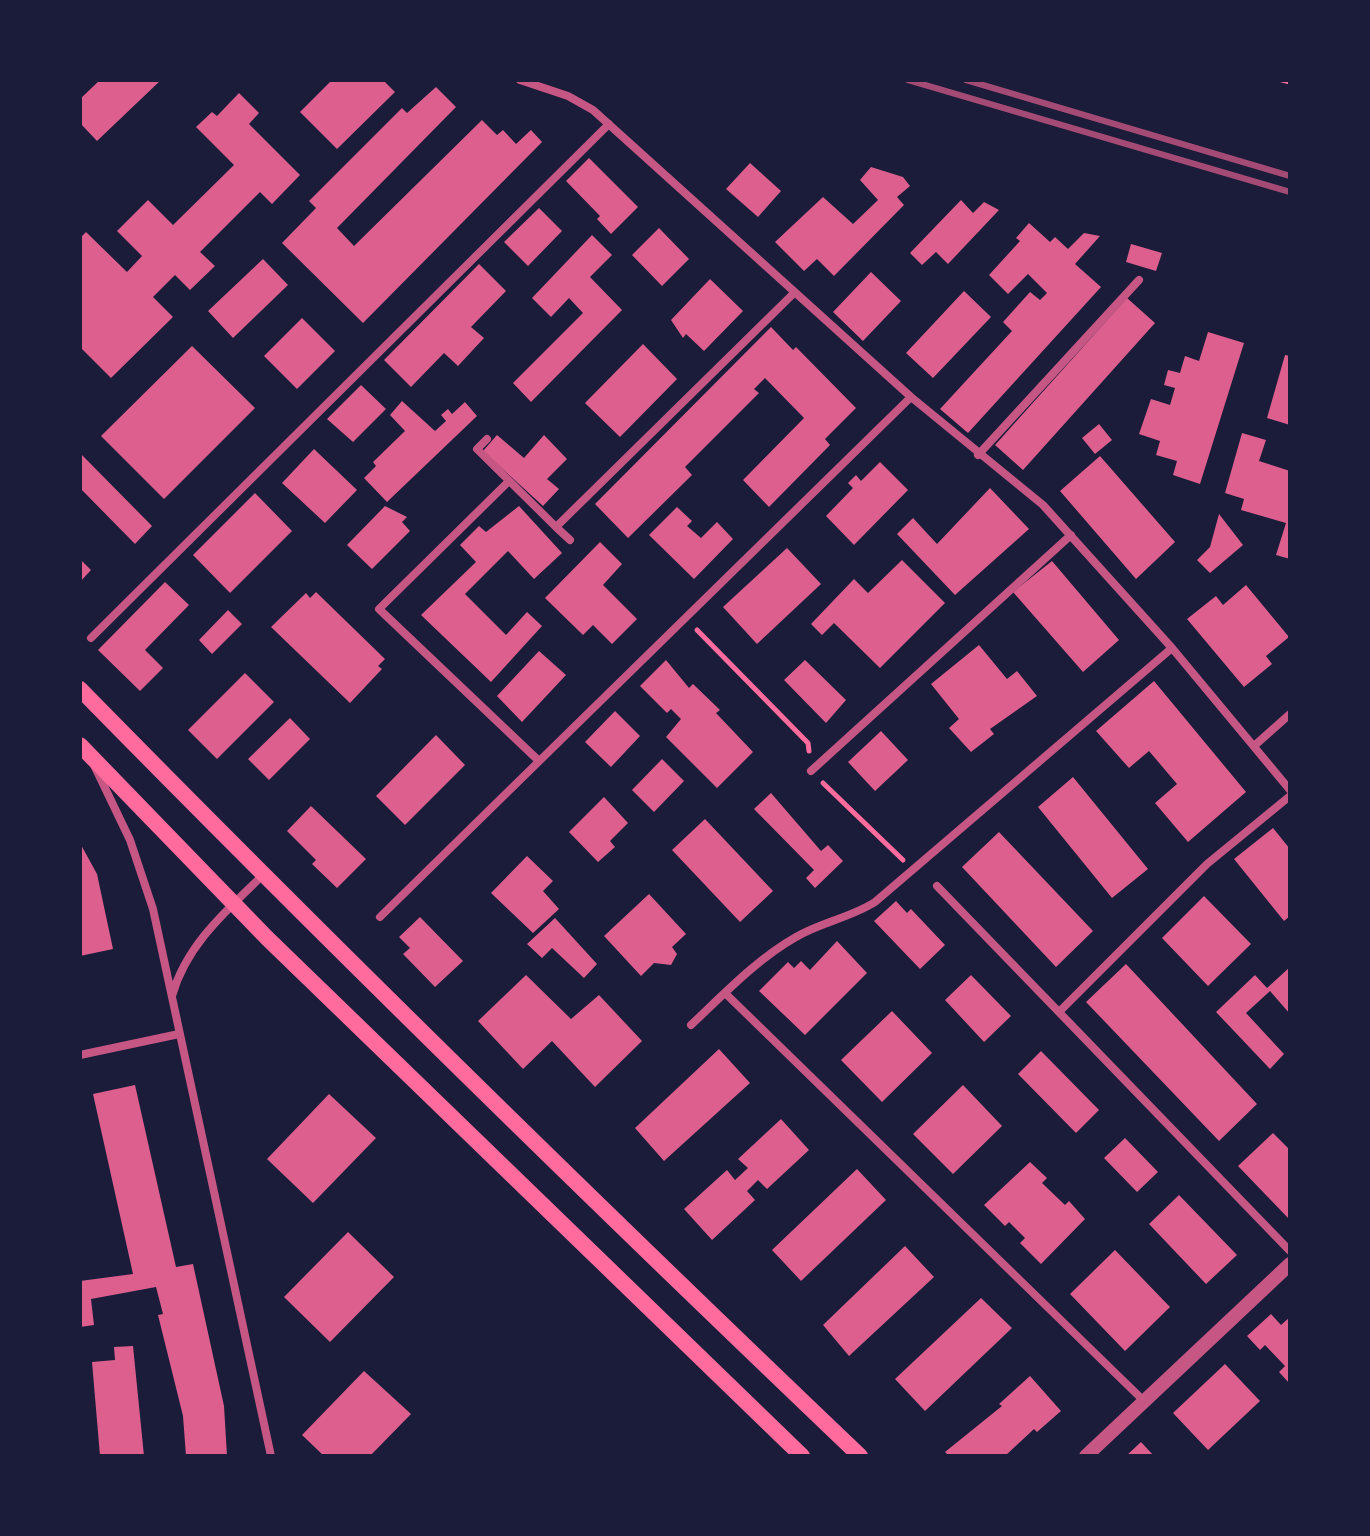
<!DOCTYPE html>
<html>
<head>
<meta charset="utf-8">
<style>
	body { margin:0 }
	#map { position:relative; width:1370px; height:1536px; overflow:hidden; background:#1b1b3a; font-family:Signika,sans-serif }
	canvas { display:block }
	.frame { position:absolute; inset:0; border:82px solid #1b1b3a; pointer-events:none }
</style>
</head>
<body>
<div id="map">
<canvas width="1370" height="1536"></canvas>
<div class="frame"></div>
</div>
<script>
const c = document.querySelector('canvas').getContext('2d');
c.lineJoin = 'round';
function paint(path, color) { c.fillStyle = color; c.fill(path, 'evenodd'); }
function stroke(path, color, width, dash) { c.strokeStyle = color; c.lineWidth = width; c.lineCap = dash ? 'butt' : 'round'; c.setLineDash(dash || []); c.stroke(path); }
const building = new Path2D(`
	M100,80H161L97,141L80,123V99Z
	M332,80H383L395,92L337,149L300,112Z
	M436,87L456,107L337,228L354,246L482,120L497,135L503,130L516,144L531,130L542,142L363,323L282,243L316,208L309,201L402,108L407,113Z
	M239,93L259,113L249,124L300,175L272,204L260,192L200,252L215,266L190,290L175,275L153,297L173,317L111,378L80,347V238L86,232L127,272L142,256L117,231L148,200L173,225L234,165L196,127L212,112L217,116Z
	M589,158L638,207L611,234L597,219L600,216L566,181Z
	M750,163L781,191L758,217L726,189Z
	M871,167L903,177L910,186L897,197L904,205L834,276L817,259L804,271L775,242L823,197L853,224L878,200L860,180Z
	M961,200L973,213L984,202L999,210L948,264L936,252L922,265L910,253Z
	M539,208L562,231L528,266L504,242Z
	M1029,223L1050,242L1055,237L1068,249L1084,233L1100,236L1075,264L1101,287L968,433L940,409L1012,331L1003,322L1030,292L1040,300L1047,293L1028,274L1008,294L989,275L1020,241L1016,238Z
	M659,228L689,259L662,286L632,255Z
	M592,235L612,255L590,277L622,310L531,402L513,383L583,313L569,298L551,317L532,298Z
	M1131,244L1162,253L1156,271L1126,262Z
	M263,259L288,285L233,338L208,311Z
	M479,264L506,291L471,327L484,338L458,366L444,353L411,387L384,360Z
	M871,272L901,301L863,341L833,312Z
	M710,279L743,311L704,351L686,334L683,338L671,320Z
	M964,291L991,317L933,378L906,353Z
	M1127,298L1155,323L1023,470L995,445Z
	M302,318L335,351L297,389L264,356Z
	M771,327L793,350L796,347L856,408L825,439L830,445L769,507L743,480L804,418L765,378L754,389L759,393L685,467L692,475L628,538L595,504Z
	M1208,332L1244,343L1200,484L1173,475L1177,461L1156,455L1160,441L1139,434L1151,399L1170,405L1175,388L1164,385L1168,370L1180,373L1185,356L1199,361Z
	M643,344L677,379L620,437L585,403Z
	M192,346L255,408L164,499L101,436Z
	M1285,355L1290,356V425L1267,418Z
	M361,385L386,409L353,442L327,419Z
	M402,401L435,431L446,421L441,415L448,409L452,414L465,402L477,416L387,502L364,478L376,466L373,462L405,431L390,415Z
	M1099,424L1112,440L1095,454L1082,438Z
	M1242,433L1266,440L1259,461L1290,471V559L1276,555L1286,523L1241,510L1244,499L1225,493Z
	M497,435L524,458L544,435L567,459L547,479L559,489L543,506L483,451Z
	M314,449L357,490L325,523L282,483Z
	M80,453L152,526L135,544L80,488Z
	M1100,456L1175,542L1136,579L1060,491Z
	M880,462L908,490L854,545L826,516L853,488L848,483L856,475L861,481Z
	M990,488L1029,529L955,595L897,534L913,518L937,544Z
	M255,493L292,531L230,593L193,555Z
	M385,506L407,517L402,522L410,531L372,569L347,545Z
	M519,506L562,553L534,579L508,551L465,594L506,635L527,612L542,626L491,682L421,615L476,562L460,545L479,526L486,532Z
	M677,507L692,521L687,526L701,538L717,522L733,539L694,579L649,535Z
	M1219,514L1243,545L1210,573L1197,560L1210,547Z
	M600,542L622,564L603,585L637,619L612,644L593,625L583,635L545,598Z
	M787,548L821,584L757,644L723,607Z
	M80,559L91,570L80,582Z
	M902,560L945,603L880,668L834,623L822,635L811,624L854,579L868,593Z
	M1052,561L1119,640L1083,672L1013,592Z
	M165,582L189,605L145,650L163,668L140,691L98,650Z
	M1246,585L1289,637L1266,656L1272,664L1244,687L1187,619L1216,596L1223,605Z
	M316,592L385,659L378,666L382,669L350,703L271,627L306,593L310,598Z
	M228,610L242,624L212,654L199,640Z
	M979,645L1007,679L1017,671L1037,696L990,729L994,734L971,752L949,728L959,719L931,684Z
	M539,651L566,675L522,722L497,696Z
	M666,660L689,688L693,684L720,710L716,713L753,752L717,788L666,737L681,719L671,709L667,713L640,686Z
	M805,660L846,700L826,723L784,680Z
	M245,673L274,702L217,759L188,730Z
	M1154,681L1246,792L1188,842L1155,803L1177,784L1149,751L1129,768L1096,731Z
	M615,711L640,736L611,767L585,742Z
	M290,718L310,739L269,780L248,759Z
	M881,731L908,760L875,791L848,762Z
	M436,735L465,765L405,825L376,796Z
	M662,759L684,781L654,812L632,790Z
	M1073,777L1148,869L1112,898L1038,807Z
	M771,793L821,851L828,845L843,861L815,888L806,878L814,870L754,809Z
	M604,797L628,823L610,841L615,847L598,862L569,832Z
	M311,806L366,859L337,888L312,864L316,860L287,831Z
	M705,819L773,891L740,922L672,850Z
	M1273,828L1290,849V916L1284,921L1234,859Z
	M999,832L1093,931L1056,967L962,867Z
	M80,843L97,874L113,949L80,956Z
	M527,856L553,881L543,891L559,909L533,933L491,893Z
	M649,894L686,934L672,947L677,954L671,965L654,963L641,976L604,936Z
	M1204,896L1251,944L1208,986L1162,938Z
	M896,901L907,913L911,909L945,945L920,969L874,921Z
	M420,917L463,961L435,987L403,954L410,948L399,937Z
	M555,918L597,964L584,978L552,948L542,958L527,944Z
	M837,941L867,973L805,1035L759,991L788,962L794,968L801,961L810,970Z
	M1126,964L1257,1104L1219,1141L1086,1002Z
	M1290,967V1014L1270,991L1246,1013L1284,1054L1270,1069L1216,1012L1255,975L1267,988Z
	M526,975L571,1019L599,995L642,1041L595,1087L552,1041L523,1069L478,1021Z
	M971,975L1011,1016L984,1042L945,1000Z
	M892,1011L932,1053L882,1102L841,1060Z
	M719,1049L750,1083L664,1161L635,1128Z
	M1041,1051L1099,1110L1076,1133L1018,1074Z
	M135,1085L176,1267L193,1264L224,1406L227,1456H186L183,1416L158,1315L163,1314L156,1287L91,1299L94,1325L80,1327V1281L133,1274L93,1094Z
	M963,1085L1002,1126L953,1174L913,1134Z
	M329,1094L376,1138L313,1203L267,1159Z
	M781,1119L809,1150L767,1189L758,1180L747,1191L755,1200L712,1240L684,1209L727,1170L735,1180L748,1168L738,1159Z
	M1273,1133L1290,1150V1220L1238,1166Z
	M1125,1138L1158,1172L1137,1192L1104,1158Z
	M1030,1162L1047,1178L1042,1183L1065,1205L1069,1201L1085,1219L1041,1264L1020,1243L1025,1238L1009,1222L1005,1226L984,1205Z
	M857,1169L886,1200L801,1281L772,1250Z
	M1179,1195L1237,1255L1206,1284L1149,1224Z
	M348,1232L394,1277L330,1342L284,1297Z
	M905,1246L934,1277L849,1356L823,1325Z
	M1115,1250L1170,1307L1125,1351L1070,1294Z
	M981,1298L1012,1328L925,1411L895,1379Z
	M1271,1314L1281,1325L1290,1317V1384L1279,1372L1285,1366L1265,1345L1260,1350L1247,1336Z
	M133,1346L144,1456H100L92,1362L115,1360L114,1347Z
	M1225,1364L1260,1401L1208,1450L1173,1413Z
	M364,1371L411,1414L370,1456H324L302,1435Z
	M1030,1376L1061,1411L1037,1432L1034,1429L1005,1456H949L945,1452L1002,1406L999,1404Z
	M1141,1442L1154,1456H1126Z`);
const path = new Path2D(`
	M1282,80L1290,82
	M697,630L808,743L809,751
	M823,783L903,860`);
const minor = new Path2D(`
	M520,80L568,96L593,110L911,397L1043,505L1172,648L1290,790
	M487,439L477,449L556,527L794,293
	M978,455L1139,280
	M509,481L379,609L539,761
	M556,527L570,540
	M91,638L609,124
	M1254,746L1290,714
	M94,765L130,840L153,909L271,1456
	M811,771L1071,535
	M937,886L1290,1251
	M380,917L911,397
	M725,993L1145,1402
	M172,996C186,945 227,910 263,875
	M1059,1012L1207,864L1290,796
	M691,1025C724,994 757,959 796,937C821,922 850,918 875,902L1172,648
	M80,1055L179,1034`);
const tertiary = new Path2D(`
	M1086,1456L1290,1264`);
const secondary = new Path2D(`
	M80,689C335,949 596,1204 860,1456
	M80,745L267,938L802,1456`);
const rail = new Path2D(`
	M908,80L1290,192
	M966,80L1290,176`);
paint(building, '#dd5f8e');
stroke(path, '#ff6b9d', 5);
stroke(minor, '#c65784', 8);
stroke(tertiary, '#c65784', 14);
stroke(secondary, '#ff6b9d', 16);
stroke(rail, '#a44b75', 6);
</script>
</body>
</html>
